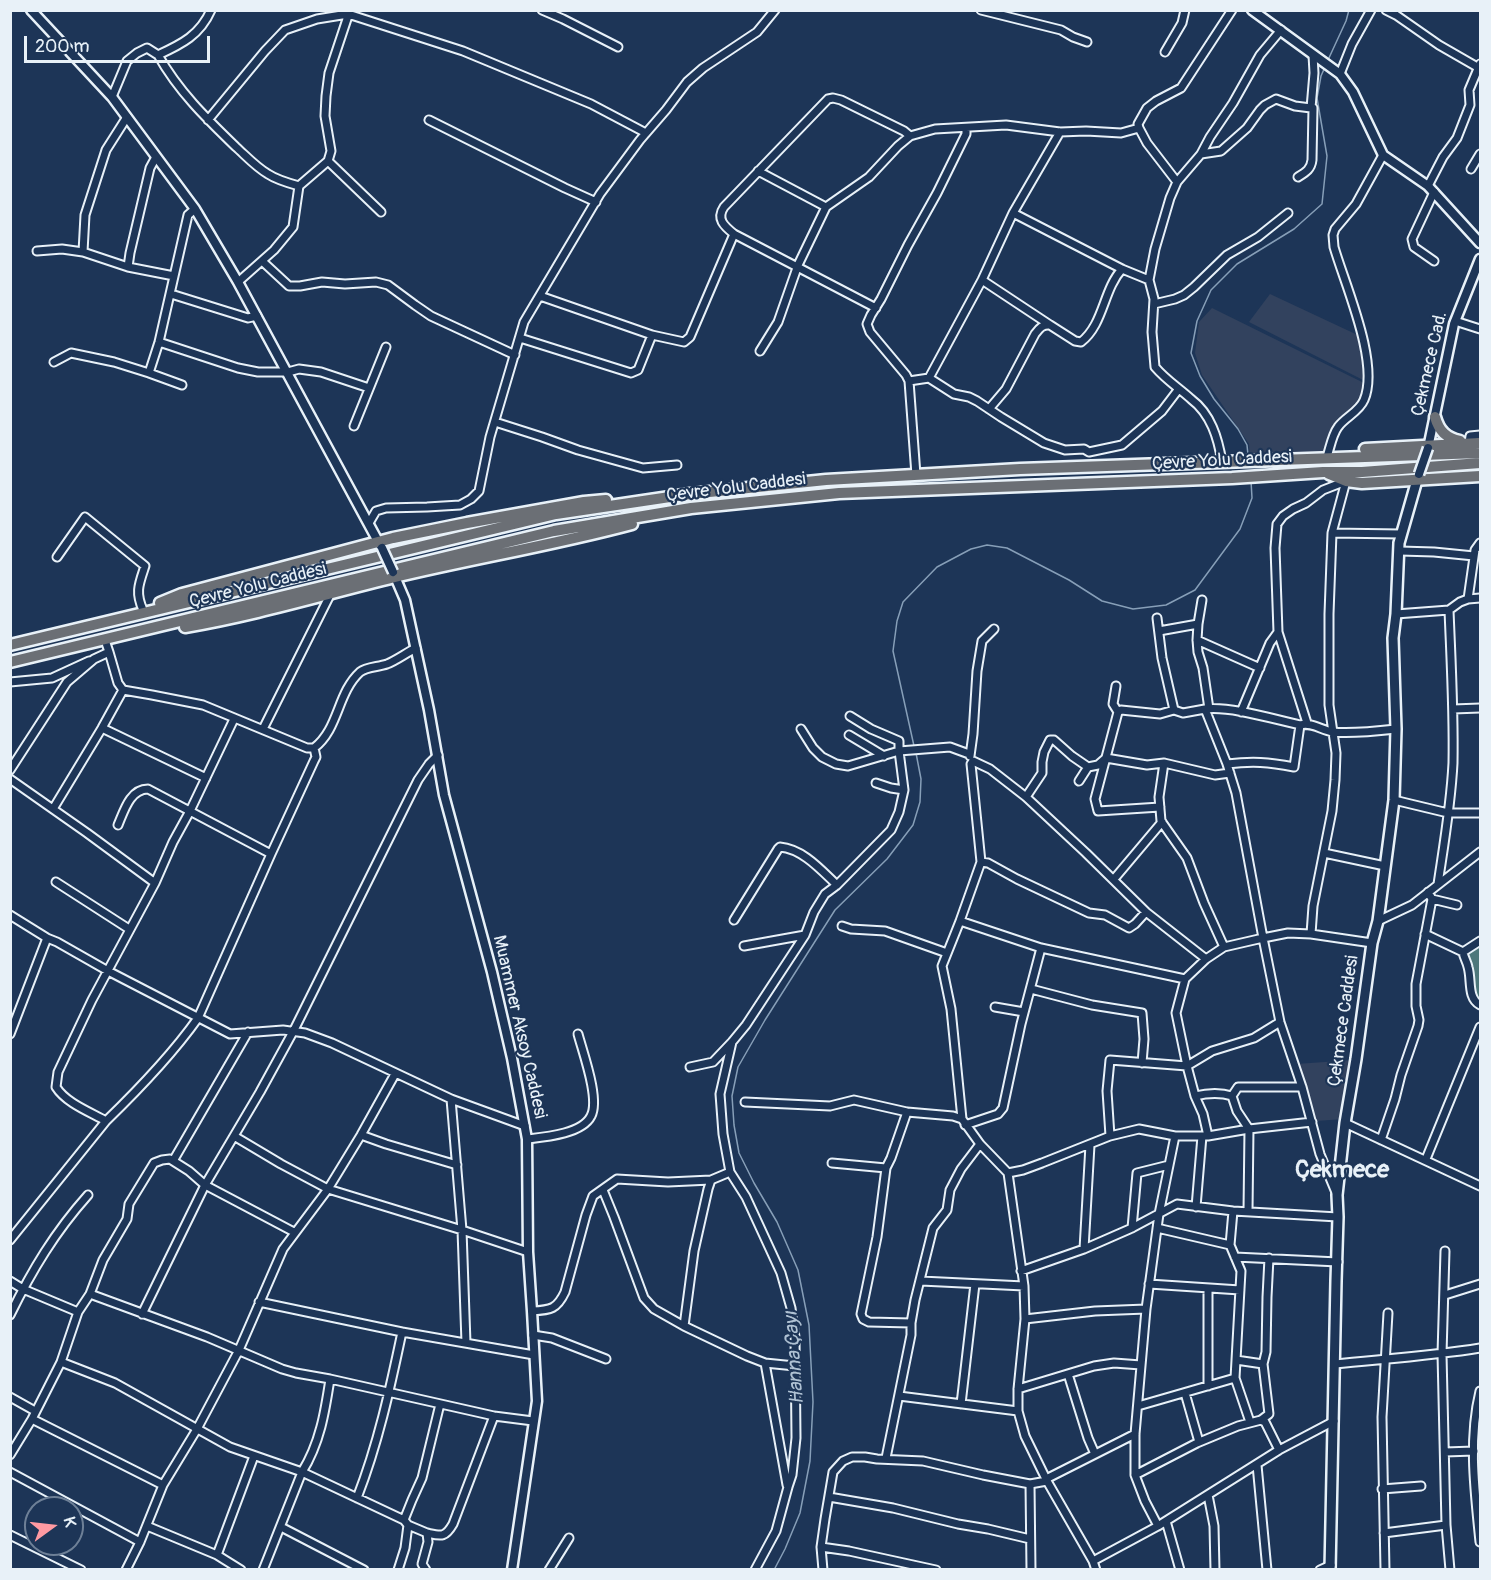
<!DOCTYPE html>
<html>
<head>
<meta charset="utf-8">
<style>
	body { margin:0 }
	#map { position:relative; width:1491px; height:1580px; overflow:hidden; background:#1d3557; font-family:Pangolin,sans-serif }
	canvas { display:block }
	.frame { position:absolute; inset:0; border:12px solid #e8f1f8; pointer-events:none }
	.north { position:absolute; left:24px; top:1496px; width:60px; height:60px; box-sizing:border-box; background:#1d3557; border:2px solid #6e8097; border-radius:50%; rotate:75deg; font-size:16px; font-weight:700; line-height:24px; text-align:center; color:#e8f1f8 }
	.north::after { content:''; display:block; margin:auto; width:21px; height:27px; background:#ff9aa2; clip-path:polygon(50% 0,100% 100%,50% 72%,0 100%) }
	.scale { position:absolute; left:24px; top:36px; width:186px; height:27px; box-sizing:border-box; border:3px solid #e8f1f8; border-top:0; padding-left:8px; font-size:18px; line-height:21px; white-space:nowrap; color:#e8f1f8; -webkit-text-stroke:4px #1d3557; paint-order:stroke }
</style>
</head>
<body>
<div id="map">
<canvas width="1491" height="1580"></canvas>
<div class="frame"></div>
<div class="north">K</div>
<div class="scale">200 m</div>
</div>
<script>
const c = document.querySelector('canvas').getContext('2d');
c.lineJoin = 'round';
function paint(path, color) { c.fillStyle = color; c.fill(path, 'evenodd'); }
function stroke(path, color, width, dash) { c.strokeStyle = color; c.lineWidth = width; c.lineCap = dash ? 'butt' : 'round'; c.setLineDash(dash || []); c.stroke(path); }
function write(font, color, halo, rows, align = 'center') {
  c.font = font + ' Pangolin,sans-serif'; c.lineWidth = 4.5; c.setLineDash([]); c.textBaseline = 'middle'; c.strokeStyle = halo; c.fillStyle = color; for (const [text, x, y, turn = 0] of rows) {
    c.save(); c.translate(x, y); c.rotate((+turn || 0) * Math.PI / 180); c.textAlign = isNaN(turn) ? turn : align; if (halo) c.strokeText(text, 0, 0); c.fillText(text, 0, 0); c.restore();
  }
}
const built = new Path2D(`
	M1270,294L1364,338L1365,381L1249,322Z
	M1212,308L1364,383L1360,401L1335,425L1325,455L1250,459L1249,444L1202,375L1195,353L1199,322Z
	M1354,1060L1344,1119L1316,1121L1296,1064Z`);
const green = new Path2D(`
	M1480,945V1000H1478C1469,986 1474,969 1467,954Z`);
const stream = new Path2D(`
	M1328,60L1346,21L1349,10
	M1248,455L1247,445L1238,429L1214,399L1200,376L1191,353L1197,321L1211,290L1237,264L1294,229L1322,204L1327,156L1317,98L1321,76L1325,67
	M914,746L893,651L897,621L903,602L937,567L971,549L987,545L1007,548L1069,580L1102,601L1133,609L1166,605L1195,590L1240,529L1252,498L1251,481
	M774,1570L785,1549L800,1513L810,1461L813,1402L809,1325L798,1270L777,1222L754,1183L739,1153L734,1125L732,1096L738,1067L765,1020L835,910L887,859L913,825L920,802L921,779L916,753`);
const minor = new Path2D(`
	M542,10L563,19L618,47
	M981,10L1061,30L1073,37L1087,42
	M1386,10L1396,15L1439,45L1479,68
	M1165,52L1182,23L1185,10
	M158,55C179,92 206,118 236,147C246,156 256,167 268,174C277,180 288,183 299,186
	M1340,74L1352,44L1371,10
	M112,97L127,61L137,53L147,48L158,55C182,44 200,35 211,10
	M208,120L265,51L285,30L317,19L348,14L463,51L591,104L646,133
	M429,120L565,188L596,202
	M1201,154L1221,151L1247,128L1260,110L1265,105L1276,99L1295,106L1311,108
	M328,161L381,212
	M1471,169L1480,154
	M758,171L826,207
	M1298,177C1306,172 1311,169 1312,160L1313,108H1311L1314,73L1313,55
	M1177,182L1147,143L1139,128L1138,124L1147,108L1156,101L1181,88L1232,10
	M1428,186L1443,157L1457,138L1470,105L1469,90L1480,64
	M1434,192L1412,239L1414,247L1434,261
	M1013,213L1122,269
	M37,251L62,249L83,252L128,267L174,276
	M83,252L85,215L106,150L127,117
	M262,261L289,286H300L322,282L345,284L376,282L388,285L415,305L431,316L515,355
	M128,267L130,253L150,168L156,157
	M982,280L1050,325
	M238,282L274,250L293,227L299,186L328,161L331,151L325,116L326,96L329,73L349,13
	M171,294L248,318L257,316
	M540,296L652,335L684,342L690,337L734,234
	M1154,304L1175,299L1184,295L1194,287L1227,255L1258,237L1288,213
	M876,308L734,234C724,226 716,219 724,207L828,99L833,98L841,100L904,131L910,136
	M1455,321L1480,329
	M520,338L631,373L638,370L652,335
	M159,342L238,368L258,372H288L299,369L321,372L369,388
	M760,351L778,322L798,265L826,207L869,177L898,146L910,136L935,129L1006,125L1060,132L1086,131L1121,133L1139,128
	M54,362L71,353L114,362L149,373L182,385
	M149,373L159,342L188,215L195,209
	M929,378L982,280L1013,213L1060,132
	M909,381L929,378L954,394L969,397L977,401L1001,417L1044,443L1065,450L1084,449L1089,452L1122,445L1162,411L1178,390
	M989,409L1006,389L1035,334C1039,329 1042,324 1050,325L1075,341L1081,342C1104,324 1103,290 1122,269L1149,280
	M495,422L542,437L578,450L643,468L677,465
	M354,426L386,347
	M1469,443L1470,436L1480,435
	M1327,457C1330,448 1332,435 1338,427C1345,417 1359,412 1364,400C1380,363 1345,285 1334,247L1333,235L1335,229L1356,204L1383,155
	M1222,462C1218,438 1211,414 1191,399C1179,388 1166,380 1155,367L1152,332L1154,299L1149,280L1155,249L1170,198L1177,182L1201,154L1210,137L1233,103L1260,55L1281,30
	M916,475L909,381L906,375L870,332L867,324L871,315L881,299L908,245L937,193L966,134V128
	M369,523L376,511L386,508L427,507L460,505L471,499L479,491L490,437L524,322L600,194L640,140L666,110L687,82L703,68L757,32L775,10
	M1332,533L1346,481
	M1400,551L1434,552L1474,556
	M57,557L85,517L145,566C139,584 135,592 143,610
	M1468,599L1475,550L1480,543
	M1202,600L1198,624L1197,640L1198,652L1203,668L1209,709
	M1396,614L1449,610L1460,602L1468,599L1480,598
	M1157,618L1162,658L1174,710
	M1159,631L1198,624
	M1278,632L1307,723
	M1197,640L1260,668
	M109,652L118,683L123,690L152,695L203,705L307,748H314C339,729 337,693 360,672C366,667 378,667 387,664C397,660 406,653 416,648
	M10,682L52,678L89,661
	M1116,686L1113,704L1118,712
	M1205,709C1231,706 1273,719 1300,725C1312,722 1321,730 1333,732C1351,734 1378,731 1396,729
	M1453,709L1480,708
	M1241,712L1270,643L1278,632L1275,548L1277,524L1283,516L1293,509L1306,503L1323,490L1346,481
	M234,719L190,811L173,842L155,883L92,1000L58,1072L56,1087C66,1103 90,1112 106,1121C139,1089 171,1056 198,1018L271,854
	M102,728L206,778
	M263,729L330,595
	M801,729L813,748L822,757L836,764L848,766L899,751L950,747L969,754
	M849,735L884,756
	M970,756L973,734L977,671L982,641L994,629
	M1164,763L1215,775L1230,773
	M1227,764C1253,761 1268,762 1294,767L1300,725
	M10,770L67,682L94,659L109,652L105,640
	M10,779L87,833L155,883
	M1079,781L1088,767L1098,765L1106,758L1147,765L1164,763L1159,797L1161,821L1187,858L1204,903L1224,947
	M876,783L891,788L904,790
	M1026,797L1042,773V762L1044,752L1050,740H1054L1072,756L1088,767
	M1394,800L1448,813H1480
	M1160,807L1098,811L1095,799L1118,712L1121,710L1160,714L1174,710L1183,713L1205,709L1227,764L1236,793L1263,938L1280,1022L1302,1087L1320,1154L1337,1195
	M53,809L102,728L123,690
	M118,825C124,811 130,789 148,789L271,854L314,761L316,757L314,748
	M1324,853L1385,866
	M981,862L988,863L1017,879L1089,913L1105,915L1129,928L1135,924L1146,912
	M1114,879L1162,822
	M56,882L129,929
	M1438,884C1444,844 1451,804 1453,763C1454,712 1451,661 1449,610
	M1432,899L1457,905
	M10,915L47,938L57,942L108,971L230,1034L283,1030L305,1033L332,1043L451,1099L525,1126
	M734,920L778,849L780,847C803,849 821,870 837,885
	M960,921L1041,948L1185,979
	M1378,921L1412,905L1480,852
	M842,926L851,929L885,931L947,953
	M1311,934L1313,906L1332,811L1335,780L1336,753L1329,705V614L1332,533L1401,534
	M1425,934L1463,952C1464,958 1467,962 1468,967C1472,980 1467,998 1480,1005
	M744,946L805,935L814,912L825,894L837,885L891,830L899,812L904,790L899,751V741L871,729L850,716
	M1463,952L1480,941
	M1031,989L1092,1005L1142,1013L1144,1039L1142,1063
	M995,1007L1024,1012
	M10,1034L47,938
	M690,1067L713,1062L732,1042L746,1025L805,935
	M1195,1096C1208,1093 1219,1092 1232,1096L1238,1087H1302
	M1232,1096L1237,1111L1249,1129L1248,1211
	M451,1099L462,1230L466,1343
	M745,1102L830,1106L854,1100L907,1112L953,1116L962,1119
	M907,1112L891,1158L886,1168L877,1237L861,1314L863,1319L869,1322L911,1323
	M1345,1123L1480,1186
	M965,1125L998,1114L1003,1108L1021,1024L1041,948
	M361,1135L386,1144L457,1165
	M234,1136L281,1164L328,1189L462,1230L528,1252
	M1110,1136L1107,1091L1110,1060L1187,1066L1212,1051L1254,1038L1280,1022
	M1208,1136L1203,1114L1195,1096L1187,1066L1176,1013L1185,979L1206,959L1224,947L1263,938L1288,933L1311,934L1372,943
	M527,1139C545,1137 582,1134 591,1116C600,1099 583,1053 578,1034
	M1381,1140L1395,1099L1401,1075L1418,1026L1419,1020L1416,1006V984L1432,899L1428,892
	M1426,1159L1480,1027
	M173,1161L248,1032
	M832,1163L886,1168
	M730,1172L746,1197L781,1273L791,1308L795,1337L796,1438L792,1475L788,1487L776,1531L755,1570
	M1008,1173L1023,1170L1042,1163L1110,1136L1139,1129L1175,1136H1208L1249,1129L1312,1122
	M603,1190L614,1217L644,1298L654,1309L684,1326L747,1356L765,1363L795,1366
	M1196,1207L1202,1136
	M1233,1211L1230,1245L1241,1271L1235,1378L1250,1422
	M1132,1228L1137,1173L1169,1165
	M1157,1228L1230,1245
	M10,1240L106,1121
	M1084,1249L1090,1145
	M1445,1251L1442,1354L1446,1525L1450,1570
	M1235,1257L1338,1262
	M1021,1271L1084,1249L1132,1228L1177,1204L1233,1211L1338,1217
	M10,1281L23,1289L78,1312
	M921,1281L1024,1286
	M1149,1284L1240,1290
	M90,1294L207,1337L282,1369L296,1373L330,1379L494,1416L533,1421
	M1445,1295L1480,1284
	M259,1302L402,1332L534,1355
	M532,1311C551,1310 557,1309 565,1292L586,1215L593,1196L617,1179L668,1182L711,1180L730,1172L723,1134L720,1094L732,1042
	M142,1314L205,1185L260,1092L294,1030L418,780L429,764L438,755
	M10,1315C32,1270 55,1232 88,1195
	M1025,1319L1095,1311L1146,1309
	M684,1326L694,1251L708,1189L711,1180
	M533,1335L552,1338L606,1359
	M1236,1360L1263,1364
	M61,1362L115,1383L230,1447L302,1472L404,1520L408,1525L427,1533L428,1542L422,1564L426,1570
	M765,1363L787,1485
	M1335,1364C1383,1359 1432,1356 1480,1348
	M1068,1374L1088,1438L1095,1454
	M1208,1386V1288
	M1018,1389L1094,1366L1114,1363L1141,1365
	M1480,1391C1468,1440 1475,1492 1480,1542
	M1185,1393L1199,1442
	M899,1396L1018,1411
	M10,1397L35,1411
	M961,1404L975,1284
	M1138,1406L1235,1378
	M32,1419L163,1485
	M1261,1420L1265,1422L1279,1450
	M1445,1452L1474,1451
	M10,1455L32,1419L61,1362L78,1312L90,1294L103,1260L127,1219L129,1204L154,1163L162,1160L170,1159L189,1171L205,1185L294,1232
	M886,1458L911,1335V1323L915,1300L933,1228L947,1210L950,1190L961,1169L980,1144
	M1257,1465L1267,1570
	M10,1472L140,1542
	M1135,1475L1197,1443L1238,1426L1261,1420L1269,1414L1263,1364L1266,1352L1267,1297L1269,1258
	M1046,1479L1135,1434
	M1030,1484L1031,1570
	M1382,1489L1421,1486
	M1208,1495L1214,1526L1215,1570
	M829,1497L893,1508L958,1524L988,1529L1030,1539
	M357,1498C378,1444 390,1389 402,1332
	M404,1520L412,1500L422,1478L440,1404
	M1166,1521L1180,1570
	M147,1526L217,1555L241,1570
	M1158,1526L1145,1501L1135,1475V1434L1146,1309L1159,1214L1175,1136
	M281,1527L364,1570
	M427,1533C441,1536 445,1538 453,1524L494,1416
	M1384,1533L1446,1525
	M10,1535L81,1570
	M821,1547L849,1551L936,1570
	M217,1555L254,1456
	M1093,1561L1158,1526L1279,1450L1334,1421
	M126,1570L140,1542L163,1485L197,1429L239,1350L283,1249L328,1189L361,1135L395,1074
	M263,1570L302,1472C320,1443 325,1412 330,1379
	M398,1570L405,1548L408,1525
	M549,1570L569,1538
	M823,1570L821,1547L825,1519L833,1472L843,1461L852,1457H865L877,1459L923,1461L983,1475L1030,1484L1047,1481
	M1096,1570L1093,1561L1047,1481L1025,1436L1018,1411V1389L1025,1319L1024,1286L1008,1173L980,1144L962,1119L951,1009L942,966L960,921L981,862L971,764L973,761L990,769L1026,797L1086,853L1146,912L1206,959
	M1320,1570L1331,1565
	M1385,1570L1382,1417L1388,1313`);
const tertiary = new Path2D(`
	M31,10L112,97L195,209L238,282L380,545
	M1252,10L1340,74L1353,92L1383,155L1428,186L1480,243
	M1428,448L1454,324L1480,259
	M393,572L405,600L429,710L444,795L492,972L512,1058L527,1139L528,1252L532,1311L537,1401L512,1570`);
const secondary = new Path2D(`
	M1330,1570L1336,1281L1338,1217L1337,1195L1345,1123L1356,1059L1372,943L1378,921L1394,800L1396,729L1393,638L1396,614L1399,543L1417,480`);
const trunk = new Path2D(`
	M1435,417C1439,431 1446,438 1460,441
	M1365,449L1480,443
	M1329,474L1346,481L1362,483L1480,476
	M160,603L182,594L393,538L467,523L584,502L606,500
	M185,627C256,615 325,594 395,577C474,558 554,545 632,524
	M10,645L556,514L690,494L826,480L1020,469L1480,453
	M10,662L554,531L691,508L839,493L1232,478L1323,472H1362L1480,463`);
const tertiaryBridge = new Path2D(`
	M1419,474L1428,448
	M382,548L393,572`);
const streetNames = [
	["Çekmece Cad.",1430,364,-77],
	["Çevre Yolu Caddesi",1222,461,-3],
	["Çevre Yolu Caddesi",736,488,-7],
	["Çevre Yolu Caddesi",258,586,-14],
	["Çekmece Caddesi",1344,1021,-82],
	["Muammer Aksoy Caddesi",519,1027,77]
];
const waterNames = [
	["Hanna Çayı",795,1358,-94]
];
const districtNames = [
	["Çekmece",1342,1171]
];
paint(built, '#32425e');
paint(green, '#4d777b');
stroke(stream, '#879fb8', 1.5);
stroke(minor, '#e8f1f8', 11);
stroke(tertiary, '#e8f1f8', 13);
stroke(secondary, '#e8f1f8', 14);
stroke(trunk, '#e8f1f8', 15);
stroke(minor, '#1d3557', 7);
stroke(tertiary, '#1d3557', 8);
stroke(secondary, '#1d3557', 9);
stroke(trunk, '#6b6f75', 10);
stroke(tertiaryBridge, '#e8f1f8', 13, []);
stroke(tertiaryBridge, '#1d3557', 8);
write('18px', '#e8f1f8', '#1d3557', streetNames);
write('italic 20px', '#afc1d3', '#1d3557', waterNames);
write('bold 24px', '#e8f1f8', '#1d3557', districtNames);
</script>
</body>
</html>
